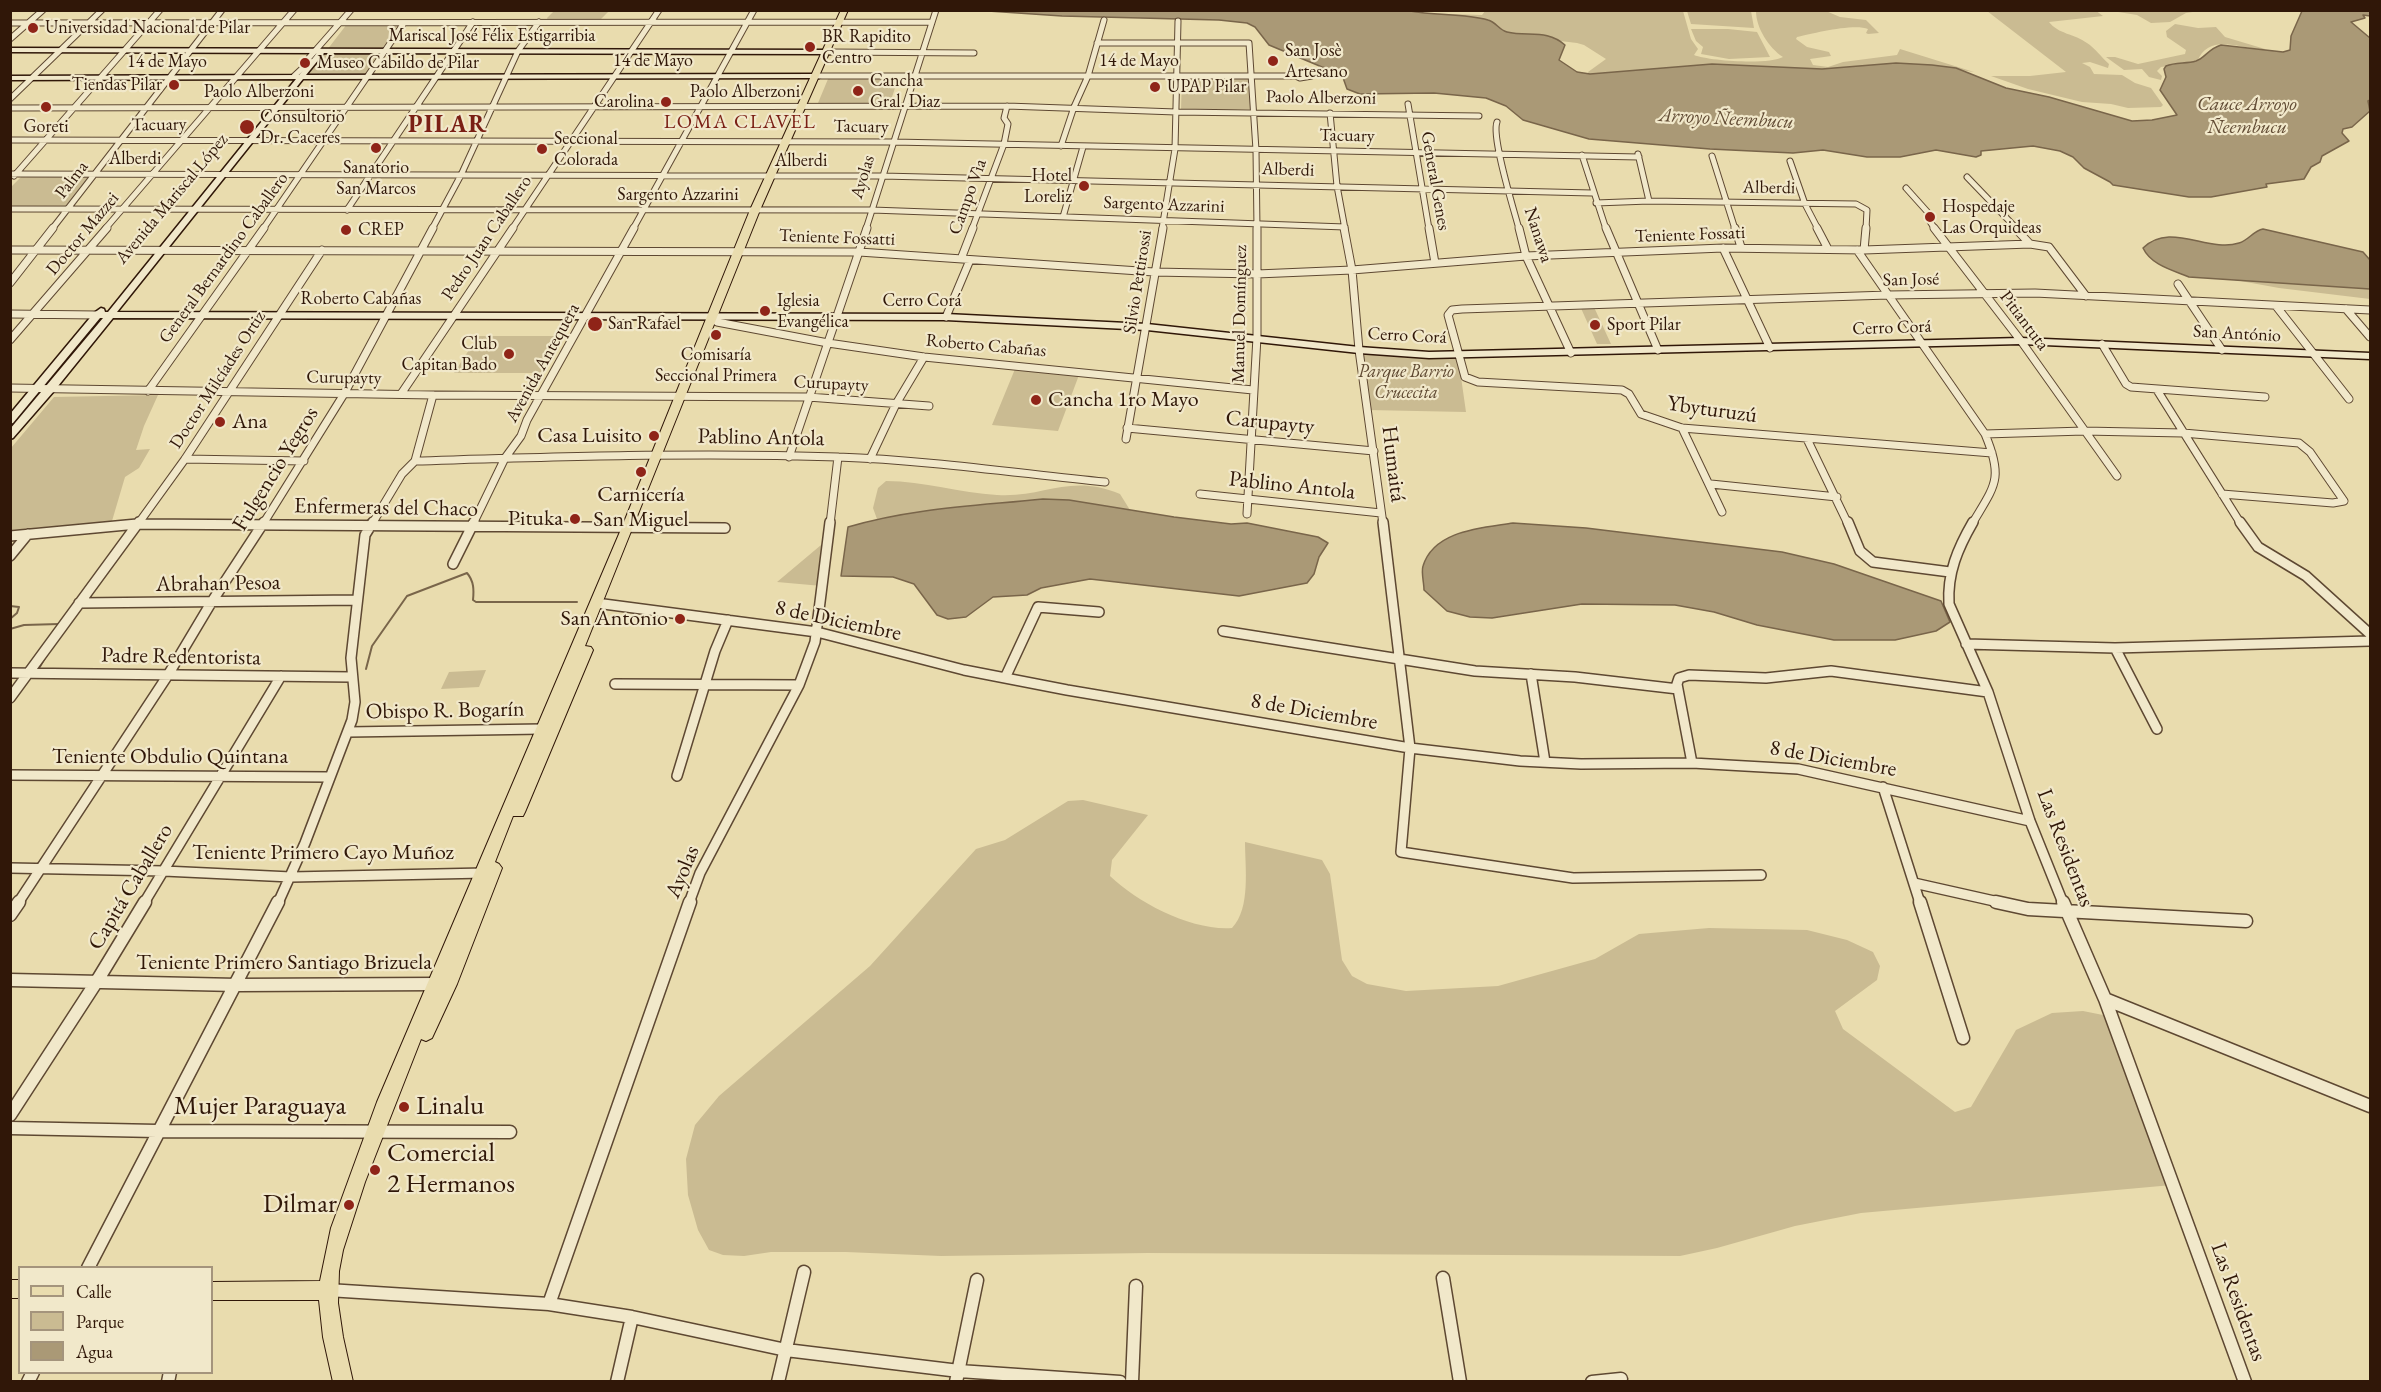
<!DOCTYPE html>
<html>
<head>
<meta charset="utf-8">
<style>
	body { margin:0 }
	#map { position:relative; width:2381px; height:1392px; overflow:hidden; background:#e9dcae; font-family:"EB Garamond",serif }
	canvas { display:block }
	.frame { position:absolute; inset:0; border:12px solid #301708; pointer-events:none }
	.legend { position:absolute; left:18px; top:1266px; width:195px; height:108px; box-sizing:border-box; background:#f1e8ca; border:2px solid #a4947c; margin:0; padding:8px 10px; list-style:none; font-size:18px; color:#301708 }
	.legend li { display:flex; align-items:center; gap:12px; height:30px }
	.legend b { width:30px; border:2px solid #a4947c }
</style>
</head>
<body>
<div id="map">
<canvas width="2381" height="1392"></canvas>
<div class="frame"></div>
<ul class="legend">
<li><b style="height:8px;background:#e9dcae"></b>Calle</li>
<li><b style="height:16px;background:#cabb92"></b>Parque</li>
<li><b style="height:16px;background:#aa9976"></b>Agua</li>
</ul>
</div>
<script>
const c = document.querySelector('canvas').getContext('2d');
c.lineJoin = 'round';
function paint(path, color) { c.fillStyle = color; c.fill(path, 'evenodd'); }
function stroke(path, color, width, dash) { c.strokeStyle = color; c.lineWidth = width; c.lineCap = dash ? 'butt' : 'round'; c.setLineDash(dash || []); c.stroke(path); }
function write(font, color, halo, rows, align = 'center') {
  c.font = font + ' "EB Garamond",serif'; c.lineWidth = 4.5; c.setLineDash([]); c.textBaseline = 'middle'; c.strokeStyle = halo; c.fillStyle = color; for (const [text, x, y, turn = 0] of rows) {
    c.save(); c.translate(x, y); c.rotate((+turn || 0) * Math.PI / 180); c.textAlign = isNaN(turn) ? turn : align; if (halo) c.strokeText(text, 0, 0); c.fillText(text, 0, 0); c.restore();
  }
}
const green = new Path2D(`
	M1486,10L1683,11L1691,39L1698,49L1694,55C1709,61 1769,65 1783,57C1769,48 1756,28 1756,11H1826L1840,17L1866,20L1879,33L1868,34L1866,33L1868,29C1855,23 1813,33 1797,37L1796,39L1807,47L1829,52L1831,56L1810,59L1813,65L1828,67L1843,62L1897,55L1900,49L1974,72L1937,67L1863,71L1589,75L1588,72L1606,59L1584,45L1577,43L1535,38L1423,16L1424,13L1482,15Z
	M2095,10L2103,16L2049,22C2058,34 2075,34 2087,43C2095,48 2101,57 2109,64L2108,68L2090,62L2082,63L2090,67L2094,74L2122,75L2135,83L2151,88L2163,105L2161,107L2128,108L2111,104L2082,102L2028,89L1991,76H2030L2066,72L1987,11Z
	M554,11H609L599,21H548L547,18Z
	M1687,11H1751L1754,28L1691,24Z
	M2112,11H2199L2186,13L2170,22L2151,23L2137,15Z
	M347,24L398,25L381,50H327Z
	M2175,24L2198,28L2216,27L2225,37L2265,49C2241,50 2209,31 2197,62L2161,67L2157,71L2162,76L2161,80L2149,77L2142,69L2124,70L2106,57H2115L2138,64L2185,54L2186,50L2167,37L2166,31Z
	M1691,29H1728L1757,32L1770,57L1729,59L1701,54L1703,47L1696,41Z
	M324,52H379L365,75L305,76Z
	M1182,77H1249L1251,109L1181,110Z
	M828,79H898L890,103H818Z
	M91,175L65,207H11L10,188L22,176Z
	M2235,280L2370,289V299L2279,288Z
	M1593,305L1611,344H1597L1580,306Z
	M478,336H563L542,373H454Z
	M1361,351L1458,356L1466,412L1368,410Z
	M1015,369L1079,375L1058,431L992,425Z
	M158,395L144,426L136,450L150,449L139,468L125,477L112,521L11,530V448L54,397Z
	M886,481C924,481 960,493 997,495C1045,498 1069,473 1120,494L1130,510L1069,500L1043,499L926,511L877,519L873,508L878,488Z
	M827,540L822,586L777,582Z
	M486,670L479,687L441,689L449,672Z
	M1083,800L1148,815L1112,860L1110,876C1138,903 1192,931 1232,928C1251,908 1245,868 1245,842L1322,860L1330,874L1342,960L1352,976L1367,984L1406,991L1498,986L1595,959L1639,934L1709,928L1807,930L1847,940L1873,952L1880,966L1877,980L1835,1011L1843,1029L1955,1112L1971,1107L2016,1030L2052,1013L2083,1011L2113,1017L2172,1185L1861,1213L1795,1226L1717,1248L1680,1256L1148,1253L941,1256L846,1252H771L744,1256L723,1255L709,1250L698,1230L688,1195L686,1159L695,1125L719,1096L870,966L976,849L1005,840L1068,801Z`);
const water = new Path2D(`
	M988,11H1410C1436,16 1464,13 1488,20C1496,22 1499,30 1507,32C1528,37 1547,29 1565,45L1559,60L1577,72L1590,74L1712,64L1822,69L1896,63L1932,65L1956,68L2006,88L2049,97L2132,121L2152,120L2177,115L2160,90L2166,77L2164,69L2166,66C2176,62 2186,64 2196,61C2205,58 2208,49 2221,45L2283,52L2290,50L2291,36L2302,11H2370V16L2363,15L2365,18L2351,22L2370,38V100L2368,101L2370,111L2352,127L2343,129L2342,133L2349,141L2322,156L2320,162L2311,167L2304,179L2266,184L2267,187L2211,197H2189L2113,185L2110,182L2084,168L2073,157L2060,151L2033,146L1981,151V155L1976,157L1936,150L1900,157H1867L1823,150L1793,153L1710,149L1589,139L1523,120L1506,106L1486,98L1434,93L1360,94L1347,89L1341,72L1322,67L1269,45L1255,27L1247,23L1219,20L1062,16Z
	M2263,229L2363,252L2370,260V289L2189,277C2172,270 2151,265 2143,248C2170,221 2208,253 2239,243C2249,240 2253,231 2263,229Z
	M1043,499L1069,500L1174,517L1231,524L1247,523L1318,537L1328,543L1319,557L1314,574L1307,583L1286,587L1239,596L1090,579L1041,588L1027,595L993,597L966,617L948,619L937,615L914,584L893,577L841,576L848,527C912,508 976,506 1043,499Z
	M1513,523L1586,528L1782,552L1834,564L1941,601L1950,622L1936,631L1895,640H1834L1757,625L1714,612L1675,605L1582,604L1492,618L1470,617L1447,611L1424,590C1424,583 1421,572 1423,566C1434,530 1482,528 1513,523Z`);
const stream = new Path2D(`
	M10,606L19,607L17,613L10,619
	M10,629L24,625L59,624
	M366,669L372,646L407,596L467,573C474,581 474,590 473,600L476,602H577
	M38,670L48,653`);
const streetFar3 = new Path2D(`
	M10,23L932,22
	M10,39L43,10
	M1097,43H1249L1256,150L1257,229
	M830,52L974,53
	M1307,73L1312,76L1300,78L1296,76Z
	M294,76L310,61L307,60L351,10
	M819,76H1296
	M10,99L102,10
	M1408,104L1429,229
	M10,108L1007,106L1176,112L1479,116
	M1330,113L1337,186L1345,229
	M1497,122C1491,137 1514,210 1519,229
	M10,140L893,142L1639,157
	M1061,146L1074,107L1088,76L1104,20
	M1638,154L1649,201
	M1582,155L1606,229
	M1712,156L1735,229
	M1790,161L1805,204L1818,229
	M10,174L882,176L1592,193
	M14,176L160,10
	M1967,177L2017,229
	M1906,188L1932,217L1929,220L1935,229
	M1596,203L1649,201L1856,204L1867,210L1866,229
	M10,209L872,210L1345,227
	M347,210L473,22
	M1063,217L1083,147
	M52,229L222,10
	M105,229L294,10
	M263,229L404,23
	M432,229L461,175L518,51L539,22
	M512,229L659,10
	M633,229L754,10
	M866,229L936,10
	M972,229L1004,144L1008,124L1004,118L1007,106
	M1162,229L1175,149L1178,21`);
const streetFar2 = new Path2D(`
	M1344,228L1352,270L1359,350L1383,524
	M1429,228L1435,263
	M1519,228L1526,256L1571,353
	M1606,228L1658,350
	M1735,228L1741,247
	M1817,228L1828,249
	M1934,228L2021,341L2117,476
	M2015,228L2030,244L2049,247L2086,296
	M1723,248L1770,348
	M10,250L859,252L1154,272L1257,274L1352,270L1526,256L1723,248L1864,250L2030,244
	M1857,250L1985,434C2004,479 1995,485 1972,524
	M1864,250L1866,228
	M961,259L973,228
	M10,283L53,228
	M2178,284L2222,350
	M2276,306L2349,399
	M2346,309L2370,337
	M10,314L97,315
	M946,317L970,260
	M717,322L828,343L924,357L1253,390
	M10,340L107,228
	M2102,344L2126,384L2131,387L2265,397
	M10,388L433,395L808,397L929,406
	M2157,390L2241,524
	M148,391L264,228
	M401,394L513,228
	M1127,428L1374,451
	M1682,428L1722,512
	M1985,434L2084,431L2183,433L2299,443L2310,452L2344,501L2333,503L2222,494
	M1126,439L1163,228
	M1807,439L1848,524
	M1992,453L1682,428L1641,414L1629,394L1622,390L1478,382L1465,377L1448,315L1452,310L1462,309L1888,295L2035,293L2370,310
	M789,457L867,228
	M185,459L304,461
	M870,459L896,404L924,357
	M415,461C556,457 697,452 838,457C927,460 1016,473 1105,482
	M1711,484L1837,497
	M1200,494L1381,513
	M1247,514L1257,337V228
	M138,524L185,459L322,250
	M263,524L344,394L433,228
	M372,524L402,474L415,461L433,395
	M473,524L505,458L521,436L527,420L634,228
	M830,524L838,457`);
const streetFar1 = new Path2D(`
	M1383,522L1410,748L1401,852L1573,878L1761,875
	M1848,522L1860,551L1873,562L1950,572
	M1973,522C1958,548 1947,573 1949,604L1988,692L2030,821L2063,903
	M2240,522L2258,547L2306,576L2370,634
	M10,536L137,524L725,528
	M10,556L28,534
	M453,564L474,522
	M79,603L357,600
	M596,603L817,632L964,670L1067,690L1410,748L1520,761L1581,764L1692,763L1798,769L2030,821
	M1223,631L1475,671L1575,677L1678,689
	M1966,644L2115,648L2370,641
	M2115,648L2157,729
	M10,673L351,677
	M1531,674L1545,762
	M1005,678L1038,607L1099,612
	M615,684L799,685
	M10,698L139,522
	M348,732L542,729
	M1692,763L1677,684L1679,678L1689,675L1766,678L1831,671L1988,692
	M10,775L329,777
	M677,776L715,651L728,620
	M1883,787L1920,903
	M10,868L164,871L291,877L485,873
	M1914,883L2003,903
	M18,903L168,675L211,603L264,522
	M144,903L281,676
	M278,903L305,843L352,720L355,702L351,658L365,535L373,522
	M689,903L700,873L799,685L815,642L830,522`);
const street = new Path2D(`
	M1920,902L1963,1038
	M1996,902L2028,909L2246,921
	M2063,902L2105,999L2245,1382
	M10,915L19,902
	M10,980L237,985L437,984
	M2105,999L2370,1106
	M10,1115L97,981L145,902
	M10,1128L157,1131L510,1132
	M88,1268L278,902
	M1443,1278L1460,1382
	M328,1290L549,1304L632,1317L786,1350L959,1371L1120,1382
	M549,1304L690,902
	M28,1382L33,1372
	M168,1382L170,1372
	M617,1382L632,1317
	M778,1382L804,1272
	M956,1382L977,1280
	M1132,1382L1136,1286
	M1592,1382L1621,1379`);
const secondary = new Path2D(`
	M10,48L830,50L833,52L830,54L324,53L306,75L819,74L822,76L819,78L303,79L117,312L946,314L1147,324L1359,347L1429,352L2021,338L2370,353V359L2021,344L1429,358L1359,353L1147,330L946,320L113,318L54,391L13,438L10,439V429L103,318H100L13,423L10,424V414L94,313L101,308L104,309L105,312H108L296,79L10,80V76L299,75L317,53L10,52Z`);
const primary = new Path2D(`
	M841,10H848L760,210L585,646L591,647L593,650L525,812L523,816H513L495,862L499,864L502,868L457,984L432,1038L426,1041L421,1039L365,1182L343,1250L339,1271L338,1303L343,1337L353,1382H333L323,1337L319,1300H212V1282L320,1281L331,1228L377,1102L622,527L750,210Z
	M10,1280H20V1298H10Z`);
const markers = [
	[33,28,6,"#8f2418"],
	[810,47,6,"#8f2418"],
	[1273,61,6,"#8f2418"],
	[305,63,6,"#8f2418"],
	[174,85,6,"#8f2418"],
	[1155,87,6,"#8f2418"],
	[858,91,6,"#8f2418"],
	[666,102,6,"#8f2418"],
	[46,107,6,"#8f2418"],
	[247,127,8,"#8f2418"],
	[376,148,6,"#8f2418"],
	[542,149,6,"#8f2418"],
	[1084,186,6,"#8f2418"],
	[1930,217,6,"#8f2418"],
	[346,230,6,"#8f2418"],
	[765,311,6,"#8f2418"],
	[595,324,8,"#8f2418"],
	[1595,325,6,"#8f2418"],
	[716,335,6,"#8f2418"],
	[509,354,6,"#8f2418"],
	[1036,400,6,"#8f2418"],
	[220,422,6,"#8f2418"],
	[654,436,6,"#8f2418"],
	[641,472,6,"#8f2418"],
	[575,519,6,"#8f2418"],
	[680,619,6,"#8f2418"],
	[404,1107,6,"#8f2418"],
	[375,1170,6,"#8f2418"],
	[349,1205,6,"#8f2418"]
];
const farPoinames = [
	["Universidad Nacional de Pilar",45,28],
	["BR Rapidito",822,37],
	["Centro",822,58],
	["San Josè",1285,51],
	["Artesano",1285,72],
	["Museo Cabildo de Pilar",317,63],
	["Cancha",870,81],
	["Gral. Diaz",870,102],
	["Tiendas Pilar",162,85,"right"],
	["UPAP Pilar",1167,87],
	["Carolina",654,102,"right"],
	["Consultorio",260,117],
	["Dr. Caceres",260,138],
	["Goreti",46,127,"center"],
	["Seccional",554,139],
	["Colorada",554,160],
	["Sanatorio",376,168,"center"],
	["San Marcos",376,189,"center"],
	["Hotel",1072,176,"right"],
	["Loreliz",1072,197,"right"],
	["Hospedaje",1942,207],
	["Las Orquideas",1942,228],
	["CREP",358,230],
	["Iglesia",777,301],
	["Evangélica",777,322],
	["San Rafael",608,324],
	["Sport Pilar",1607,325],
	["Club",497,344,"right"],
	["Capitan Bado",497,365,"right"],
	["Comisaría",716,355,"center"],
	["Seccional Primera",716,376,"center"]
];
const farStreetnames = [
	["Mariscal José Félix Estigarribia",492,36],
	["14 de Mayo",653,61],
	["14 de Mayo",1139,61],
	["14 de Mayo",167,62],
	["Paolo Alberzoni",259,92],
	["Paolo Alberzoni",745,92],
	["Paolo Alberzoni",1321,98,1],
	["Tacuary",159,125,-1],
	["Tacuary",861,127,1],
	["Tacuary",1347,136,1],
	["Alberdi",135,159],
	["Alberdi",801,161],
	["Alberdi",1288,170,2],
	["Ayolas",863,177,-73],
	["Palma",72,180,-53],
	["General Genes",1435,181,80],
	["Alberdi",1769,188,1],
	["Sargento Azzarini",678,195],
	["Campo Vìa",968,197,-70],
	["Avenida Mariscal López",172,199,-50],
	["Sargento Azzarini",1164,205,2],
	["Doctor Mazzei",83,234,-50],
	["Nanawa",1538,235,72],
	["Teniente Fossati",1690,235,-2],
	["Pedro Juan Caballero",487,238,-56],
	["Teniente Fossatti",837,238,2],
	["General Bernardino Caballero",224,258,-54],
	["San José",1911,280,-1],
	["Silvio Pettirossi",1138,282,-81],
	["Roberto Cabañas",361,299],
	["Cerro Corá",922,301],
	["Manuel Domínguez",1240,314,-89],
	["Pitiantuta",2024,321,53],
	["Cerro Corá",1892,328,-2],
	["San António",2237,334,3],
	["Cerro Corá",1407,336,3],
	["Roberto Cabañas",986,346,5],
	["Avenida Antequera",543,363,-61],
	["Curupayty",344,378,1],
	["Doctor Milcíades Ortiz",218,380,-57],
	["Curupayty",831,384,3]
];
const farParknames = [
	["Parque Barrio",1406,372],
	["Crucecita",1406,393]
];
const farWaternames = [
	["Cauce Arroyo",2247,105],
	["Ñeembucu",2247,128],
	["Arroyo Ñeembucu",1726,119,3]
];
const farNeighbourhoodnames = [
	["LOMA CLAVEL",740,123]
];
const poiNames = [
	["Cancha 1ro Mayo",1048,400,"left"],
	["Ana",232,422,"left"],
	["Casa Luisito",642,436],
	["Carnicería",641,495,"center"],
	["San Miguel",641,520,"center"],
	["Pituka",563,519],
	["San Antonio",668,619]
];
const streetNames = [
	["Ybyturuzú",1712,410,8],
	["Carupayty",1270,423,6],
	["Pablino Antola",761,438,1],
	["Humaitá",1393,464,83],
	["Fulgencio Yegros",276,469,-58],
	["Pablino Antola",1292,486,6],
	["Enfermeras del Chaco",386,508,1],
	["Abrahan Pesoa",218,584,-1],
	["8 de Diciembre",838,621,12],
	["Padre Redentorista",181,657,1],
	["Obispo R. Bogarín",445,711,-1],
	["8 de Diciembre",1314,712,10],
	["Teniente Obdulio Quintana",170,757],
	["8 de Diciembre",1833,759,10],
	["Las Residentas",2065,848,69],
	["Teniente Primero Cayo Muñoz",323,853],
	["Ayolas",683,872,-67],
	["Capitá Caballero",131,887,-59],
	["Teniente Primero Santiago Brizuela",284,963],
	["Las Residentas",2238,1302,70]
];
const farDistrictnames = [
	["PILAR",448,125]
];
const nearStreetnames = [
	["Mujer Paraguaya",260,1107]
];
const nearPoinames = [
	["Linalu",416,1107],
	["Comercial",387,1154],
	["2 Hermanos",387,1185],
	["Dilmar",337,1205,"right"]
];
paint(green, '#cabb92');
paint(water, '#aa9976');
stroke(water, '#79654a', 1.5);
stroke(stream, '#79654a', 2);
stroke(streetFar3, '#5e4832', 7);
stroke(streetFar2, '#5e4832', 9);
stroke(streetFar1, '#5e4832', 12);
stroke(street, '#5e4832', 15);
stroke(secondary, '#301708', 3);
stroke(primary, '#301708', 2);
stroke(streetFar3, '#f1e8ca', 5);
stroke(streetFar2, '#f1e8ca', 7);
stroke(streetFar1, '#f1e8ca', 9);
stroke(street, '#f1e8ca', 12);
paint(secondary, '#f1e8ca');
paint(primary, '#e9dcae');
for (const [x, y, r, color] of markers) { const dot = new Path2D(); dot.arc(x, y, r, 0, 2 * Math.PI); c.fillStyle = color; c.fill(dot); stroke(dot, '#f1e8ca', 2); }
write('18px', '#301708', '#f1e8ca', farPoinames, 'left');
write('18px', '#301708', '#f1e8ca', farStreetnames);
write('italic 18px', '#5e4831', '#f1e8ca', farParknames);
write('italic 20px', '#614b34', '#f1e8ca', farWaternames);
c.letterSpacing = '1.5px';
write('20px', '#7a1f14', '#f1e8ca', farNeighbourhoodnames);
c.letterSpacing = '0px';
write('22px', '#301708', '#f1e8ca', poiNames, 'right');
write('22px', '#301708', '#f1e8ca', streetNames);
c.letterSpacing = '1.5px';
write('bold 24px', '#7a1f14', '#f1e8ca', farDistrictnames);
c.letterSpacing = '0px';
write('27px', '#301708', '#f1e8ca', nearStreetnames);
write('27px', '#301708', '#f1e8ca', nearPoinames, 'left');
</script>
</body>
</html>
